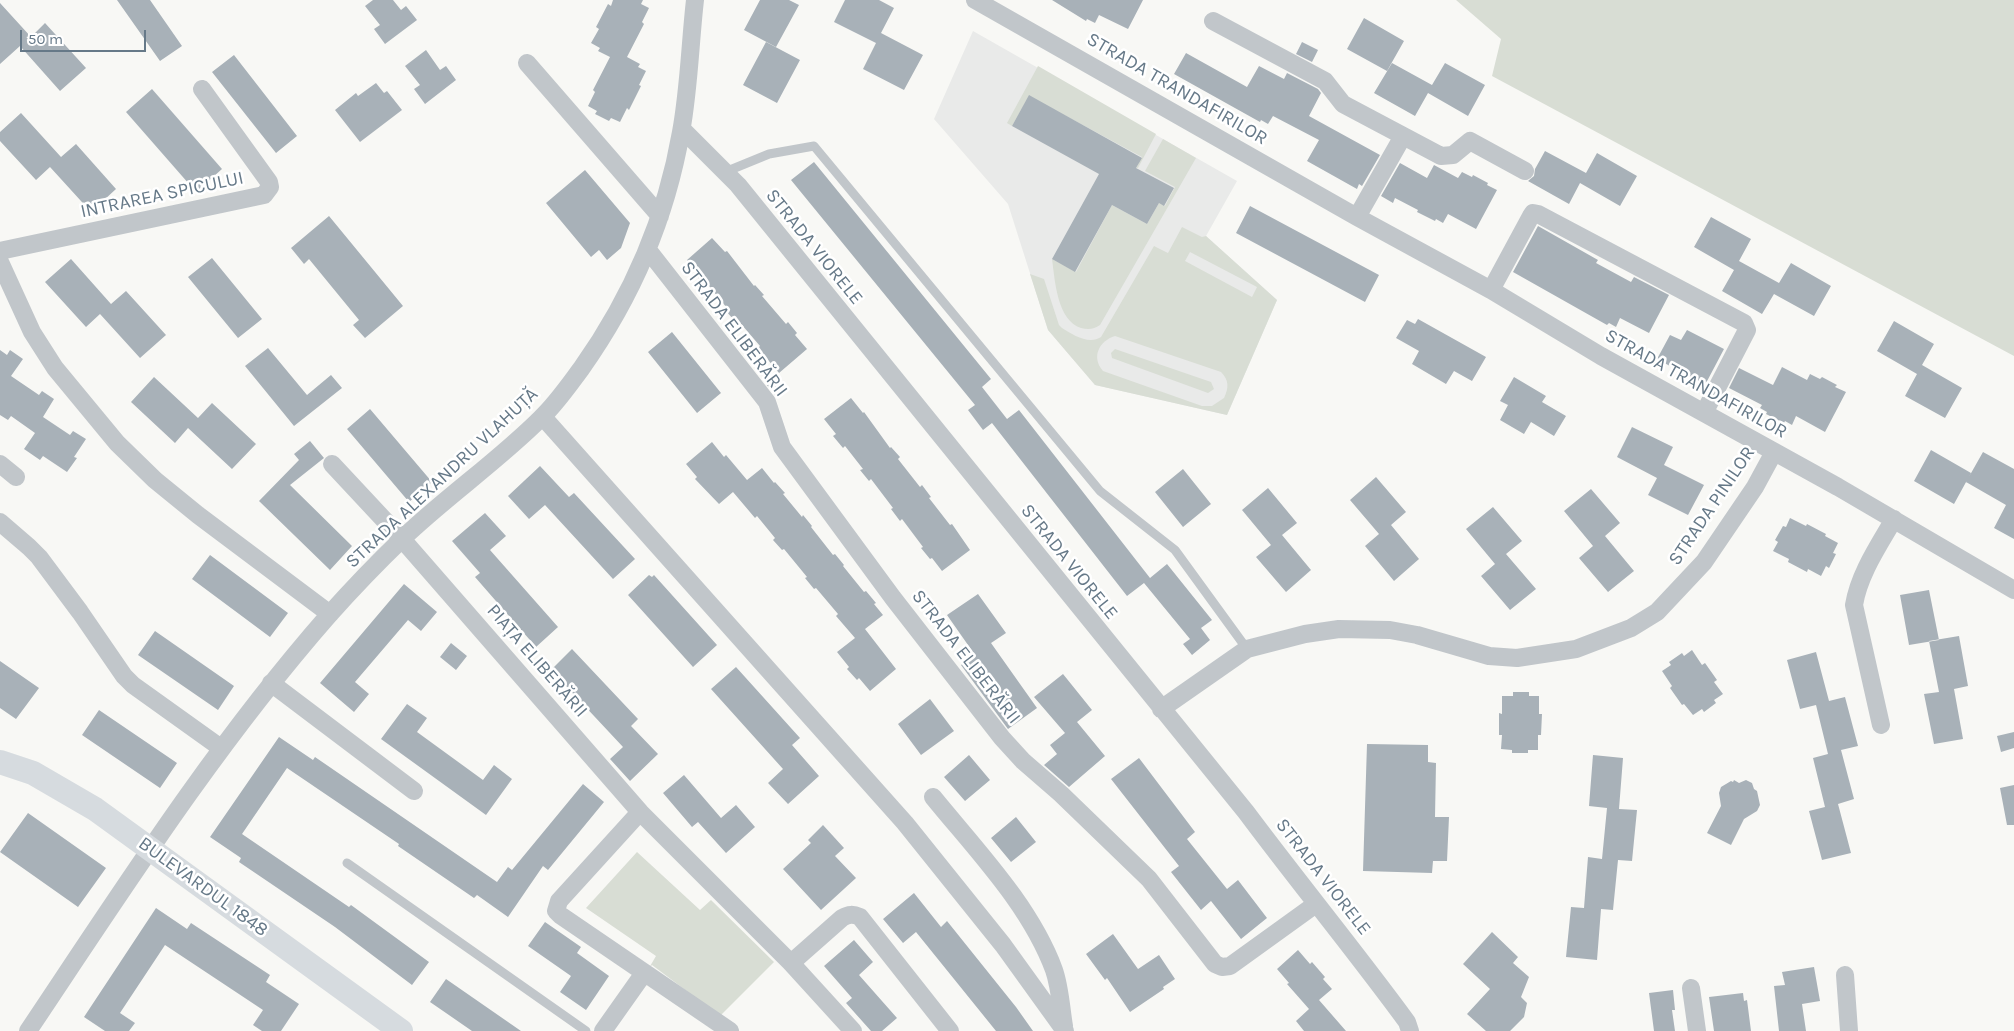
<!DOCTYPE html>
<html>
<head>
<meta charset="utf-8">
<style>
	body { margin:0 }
	#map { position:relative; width:2014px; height:1031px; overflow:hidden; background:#f8f8f5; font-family:Karla,sans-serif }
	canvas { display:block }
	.scale { position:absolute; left:20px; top:30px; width:126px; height:22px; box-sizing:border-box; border:2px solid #667988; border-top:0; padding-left:6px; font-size:15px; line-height:18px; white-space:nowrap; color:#667988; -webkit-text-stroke:4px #fff; paint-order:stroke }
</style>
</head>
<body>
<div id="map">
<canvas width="2014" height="1031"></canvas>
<div class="scale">50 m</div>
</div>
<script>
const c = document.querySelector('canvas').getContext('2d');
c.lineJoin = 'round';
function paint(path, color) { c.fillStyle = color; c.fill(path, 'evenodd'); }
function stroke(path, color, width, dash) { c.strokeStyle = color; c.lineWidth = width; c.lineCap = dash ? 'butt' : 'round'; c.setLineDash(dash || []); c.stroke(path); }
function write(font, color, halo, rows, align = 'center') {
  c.font = font + ' Karla,sans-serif'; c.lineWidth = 5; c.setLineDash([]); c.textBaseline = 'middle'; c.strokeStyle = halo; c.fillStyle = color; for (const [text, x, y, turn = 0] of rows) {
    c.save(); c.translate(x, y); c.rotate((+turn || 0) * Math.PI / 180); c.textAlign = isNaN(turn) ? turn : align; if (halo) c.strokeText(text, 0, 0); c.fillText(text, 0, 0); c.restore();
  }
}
const built = new Path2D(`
	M973,31L1237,181L1206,236L1277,300L1227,415L1095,385L1048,330L1008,204L934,119Z`);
const green = new Path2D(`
	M1456,0H2014V356L1492,76L1501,39Z
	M1038,66L1156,134L1138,168H1136L1142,157L1029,96L1012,126L1007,123Z
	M1163,139L1196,158L1100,325C1094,329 1089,330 1081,328C1057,320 1055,281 1052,259L1076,272L1112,205L1147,224L1159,203L1165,206L1175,187L1145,171Z
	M1182,227L1202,237L1206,236L1277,300L1227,415L1095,385L1048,330L1030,274L1044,279L1059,325L1062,328C1073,335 1089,345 1101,337L1154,246L1168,253ZM1190,252L1257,287L1252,297L1185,261ZM1115,336L1221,372C1229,380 1229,388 1224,398L1212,406H1202L1103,371C1091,357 1099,341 1115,336Z
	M1115,349L1211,382L1214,389L1208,393L1112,358L1111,353Z
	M637,852L700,910L711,900L712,901L774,962L720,1016L652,965L649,968L656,956L586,908Z`);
const building = new Path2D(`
	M117,0H150L182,46L160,61Z
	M373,0H393L401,10L406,6L417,20L385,44L374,29L380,25L365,6Z
	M613,0H643L641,4L649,8L642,22L644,24L627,57L640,64L638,67L646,71L639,85L641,86L629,110L627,108L620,122L611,118L609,121L595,114L597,111L588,106L595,92L593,90L610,57L598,51L600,48L591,43L599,29L596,27L608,4L611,6Z
	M760,0H789L799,5L776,47L744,30Z
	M845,0H879L894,8L881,33L923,55L904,90L863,69L876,43L834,22Z
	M1052,0H1143L1128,29L1099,15L1095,23L1087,19L1086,21Z
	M0,3L31,37L45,23L86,68L60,91L20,46L0,64Z
	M1364,18L1404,41L1387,71L1347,49Z
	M766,42L800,60L777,103L743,85Z
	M1302,42L1318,50L1312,62L1296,54Z
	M426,50L440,70L446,66L456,80L425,104L414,89L420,85L405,66Z
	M1186,53L1247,87L1259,66L1284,79L1287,73L1318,89L1321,93L1309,116L1380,155L1362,186L1359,184L1357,189L1307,161L1319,140L1273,116L1268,124L1261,120L1260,122L1174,74Z
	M234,55L297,136L276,153L212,72Z
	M1392,63L1432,85L1445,63L1485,85L1468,116L1428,93L1415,116L1374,93Z
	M376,83L384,93L387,91L402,110L360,142L335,110L356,93L358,96Z
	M152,89L222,169L196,192L126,112Z
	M1029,95L1142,158L1136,168L1174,188L1164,206L1159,203L1147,224L1112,205L1075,272L1052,259L1099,174L1012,126Z
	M21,113L61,157L76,144L116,189L91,212L50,167L36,180L0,141V132Z
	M1545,151L1586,173L1597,153L1637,176L1620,206L1580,183L1569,204L1528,181L1534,176L1535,169Z
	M814,162L991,379L982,387L1007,419L1019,410L1150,578L1167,564L1212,620L1201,628L1210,640L1192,655L1183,644L1190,639L1144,583L1127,596L992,423L983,430L968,410L975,405L791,180Z
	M1400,163L1427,178L1434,165L1458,178L1462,172L1472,177L1473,175L1488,183L1487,185L1497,190L1476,229L1448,214L1443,223L1436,219L1435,221L1417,212L1418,210L1395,198L1393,203L1381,196Z
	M585,170L630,223L621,248L607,260L599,250L591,257L546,203Z
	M1250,206L1379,275L1365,302L1236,233Z
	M329,216L403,306L365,338L353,325L359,320L309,259L304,264L291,248Z
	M1711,217L1751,239L1739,261L1779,283L1791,263L1831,286L1814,316L1774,294L1762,314L1722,291L1734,270L1694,247Z
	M1538,226L1598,260L1596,263L1631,282L1634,277L1669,295L1649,333L1620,318L1616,327L1609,323L1607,325L1513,272Z
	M712,238L725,252L727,251L754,286L755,285L764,295L762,296L786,324L788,322L797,333L795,335L807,349L779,373L758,348L760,346L736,318L734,320L725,310L727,308L709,286L706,288L697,276L699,275L687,260Z
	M212,258L262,319L238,338L188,277Z
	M71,259L111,304L126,291L166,335L140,358L100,314L86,327L45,282Z
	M1418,319L1486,357L1472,381L1454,371L1446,384L1412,364L1419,351L1396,338L1407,320L1415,324Z
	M1894,321L1934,344L1922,365L1962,388L1945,418L1905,396L1917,374L1877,351Z
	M1687,330L1724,349L1705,385L1657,359L1670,335L1681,340Z
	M672,332L721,393L697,413L648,352Z
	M268,348L307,395L331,375L342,388L294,426L245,366Z
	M0,350L7,355L10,350L23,359L11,376L39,395L42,391L54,399L43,417L70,435L73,431L86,439L74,457L77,458L67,472L43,456L40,460L24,449L35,433L11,416L8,420L0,415Z
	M1782,367L1807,380L1810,374L1820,379L1822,377L1837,385L1835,387L1846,392L1825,432L1796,416L1792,425L1785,421L1784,423L1766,414L1767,412L1760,408L1762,405L1729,388L1739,368L1773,385Z
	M154,377L198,418L212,403L256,444L232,469L188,428L175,443L131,402Z
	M776,377L785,389L776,397L767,385Z
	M1514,377L1546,396L1542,402L1566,416L1554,436L1531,422L1524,434L1500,420L1508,405L1500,401Z
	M851,398L863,413L864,412L890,448L891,447L900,457L898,459L920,487L922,485L931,497L929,498L950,525L952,524L970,550L942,571L932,558L930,559L921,548L923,547L902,519L900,521L891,509L893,508L871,479L869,481L860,470L863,469L845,446L843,448L833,436L836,434L824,419Z
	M370,409L432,482L409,502L347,429Z
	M1632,427L1673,447L1664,465L1704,485L1688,515L1648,495L1657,478L1617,457Z
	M310,441L324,458L290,485L352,546L330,570L259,501L299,460L294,454Z
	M712,442L724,457L726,455L747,480L762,468L774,483L775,482L785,493L783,494L802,517L803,515L812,526L811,527L833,555L835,554L844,565L843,566L864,592L866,591L876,603L874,604L883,615L865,629L896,669L870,691L859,678L857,680L847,669L849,667L837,652L855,638L836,616L838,614L816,588L814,589L805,578L807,577L784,549L782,550L773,540L775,538L757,516L755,518L733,492L719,504L695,479L697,477L686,464Z
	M1931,450L1971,473L1954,504L1914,481Z
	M1983,452L2014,469V539L1994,528L2006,505L1966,482Z
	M540,466L569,497L574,493L635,559L613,579L545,505L529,519L508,496Z
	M1183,469L1211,504L1183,527L1155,492Z
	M1376,477L1406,512L1391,525L1419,559L1394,581L1365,546L1379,534L1350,500Z
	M1268,488L1297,523L1282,535L1311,570L1286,592L1256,557L1271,545L1242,510Z
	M1591,489L1620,523L1605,536L1634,571L1608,592L1579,558L1593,546L1564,511Z
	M1493,507L1522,541L1506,554L1536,589L1510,610L1481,576L1495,564L1466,529Z
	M485,513L506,536L490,550L558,627L536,647L475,577L480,573L452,541Z
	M1790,518L1806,526L1807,524L1826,534L1825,536L1838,543L1833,553L1836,554L1829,568L1826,566L1821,576L1808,569L1807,572L1788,562L1789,559L1773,551L1778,542L1775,540L1783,526L1786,527Z
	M210,555L288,613L270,637L192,579Z
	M649,575L652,577L654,575L717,645L693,667L628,595Z
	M404,584L437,612L421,631L408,620L355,682L369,694L354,712L320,683Z
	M1929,590L1939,640L1909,645L1900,595Z
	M978,594L1006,633L991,643L1037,708L1008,729L961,665L975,655L947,615Z
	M155,631L234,686L218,710L138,655Z
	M1959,636L1968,686L1954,689L1963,739L1934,744L1924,694L1939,692L1929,641Z
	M451,643L467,656L456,670L440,657Z
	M572,649L638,719L631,726L658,754L630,781L610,759L623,747L551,670Z
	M1692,650L1702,665L1705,663L1717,680L1714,682L1723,694L1714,700L1716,703L1704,712L1702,709L1693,715L1684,704L1682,705L1670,688L1672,686L1662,671L1671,665L1669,662L1682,653L1684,656Z
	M1816,652L1829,701L1845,697L1858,746L1841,750L1854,799L1838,804L1851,853L1822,860L1809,811L1825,807L1813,758L1828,754L1816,705L1800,709L1787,660Z
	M0,661L39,688L16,719L0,708Z
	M736,667L800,738L792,745L819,776L788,804L768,783L783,769L711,689Z
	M1063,674L1092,710L1077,722L1105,756L1069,787L1044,765L1057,754L1050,745L1065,733L1034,697Z
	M1513,692H1529V696H1539V714H1542L1541,735H1538V750H1528V753H1512V750L1501,749L1502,735H1499V713L1502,714V696H1513Z
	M930,699L954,731L921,755L898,724Z
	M407,704L427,718L417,732L483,780L494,765L512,779L486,815L381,739Z
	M99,710L177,763L160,788L82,735Z
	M2014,732V748L2001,752L1997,736Z
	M279,737L313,760L315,757L497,882L508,867L512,870L583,784L604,802L548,870L543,866L508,917L477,895L474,898L398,846L399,844L287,768L242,834L349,907L351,905L429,962L412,985L335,927L239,862L241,858L210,837Z
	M1367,744L1428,745V762L1436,763L1435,817H1449L1447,861H1433L1432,873L1363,871Z
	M969,755L990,780L965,801L944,777Z
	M1593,755L1623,758L1619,809L1637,810L1632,861L1618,860L1613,910L1601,909L1597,960L1566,957L1571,907L1584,908L1588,857L1602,859L1607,808L1589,806Z
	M1139,758L1195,832L1187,839L1227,889L1238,880L1267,918L1241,939L1211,901L1201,910L1171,872L1179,866L1111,779Z
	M684,775L721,818L736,805L755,827L726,853L698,822L692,827L663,793Z
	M1734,780L1739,783L1746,780L1752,783L1754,789L1757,791L1760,805L1757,811L1744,819L1731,845L1707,833L1721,806L1719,793L1721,787L1731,781L1733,782Z
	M2014,785V825H2007L2000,788Z
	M28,813L106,868L78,907L0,852Z
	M1016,817L1036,842L1011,862L991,838Z
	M823,825L844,848L835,856L856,878L821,910L783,869L811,843L808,840Z
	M914,893L941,927L947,921L1016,1007L1033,1031H996L916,932L903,943L883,919Z
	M156,908L187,929L191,923L270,975L266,982L299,1004L281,1031H262L253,1025L263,1010L165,945L120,1013L135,1023L129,1031H105L84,1017Z
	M545,922L581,947L577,953L609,976L586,1010L560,992L571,976L528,946Z
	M1492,932L1518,957L1513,963L1529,977L1521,997L1527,1003L1524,1017L1510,1031H1486L1467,1014L1490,989L1463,964Z
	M1113,934L1138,969L1159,955L1175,979L1163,987L1164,989L1130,1012L1107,978L1105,980L1086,954Z
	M854,940L873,962L859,975L897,1018L882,1031H871L846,1003L852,998L824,966Z
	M1298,950L1310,964L1312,962L1325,977L1323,979L1332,989L1319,1000L1346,1031H1304L1296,1021L1309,1009L1287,984L1289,983L1277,969Z
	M1814,967L1820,1001L1802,1004L1806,1031H1779L1774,986L1785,985L1782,972Z
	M446,979L521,1031H472L446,1013L430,1002Z
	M1673,990L1675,1010H1672L1675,1031H1654L1649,993Z
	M1743,993L1744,1001L1747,1000L1751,1031H1714L1709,997Z`);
const lane = new Path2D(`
	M725,172L769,154L814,146L1100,491L1175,550L1247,649
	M347,863L586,1031`);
const street = new Path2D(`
	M975,0L1357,217L1491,290L1601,356L1838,487L2014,590
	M1213,21L1325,81L1343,104L1441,156L1453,155L1470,141L1525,171
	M527,63L660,216
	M682,129L738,185L1246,812C1299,883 1355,951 1407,1022L1410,1031
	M1357,217L1403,136
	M648,250L767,402L782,447L893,598L1002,738L1023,761L1061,794L1149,879L1215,964L1222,967L1230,966L1316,904
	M0,251L264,195L270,187L269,182L202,89
	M0,262L32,332L55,368L117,443L155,480L198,515L330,614
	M1491,290L1531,216L1533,213L1538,214L1744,323L1747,330L1704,413
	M543,417L905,823L1003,945L1065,1031
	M0,464L16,477
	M332,464L402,539L640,812
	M0,522L29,547L39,557L80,612L124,676L133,685L221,748
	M271,683L414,791
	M1161,709L1247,649L1305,634L1339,629L1390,630L1417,635L1489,656L1517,658L1576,649L1631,628L1657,612L1704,562L1755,487L1774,452
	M1881,725L1854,605C1859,574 1879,545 1894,519
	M933,797C976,850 1030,905 1054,970C1060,987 1061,1008 1064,1026
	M791,963L842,918C849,914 853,914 860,917L950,1031
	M1845,975L1849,1031
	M1691,988L1697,1031
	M28,1031C123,889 215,745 328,616C352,589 377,563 403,538C447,496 498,461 541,418C556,404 569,385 581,369C632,297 666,219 681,132C689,89 690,44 695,0
	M603,1031L644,973
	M730,1031L560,915L556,911L559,901L640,812L791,963L853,1031`);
const secondary = new Path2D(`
	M0,762L33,773L95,809L401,1031`);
const streetNames = [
	["STRADA TRANDAFIRILOR",1177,89,30],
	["INTRAREA SPICULUI",162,195,-12],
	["STRADA VIORELE",814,247,51],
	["STRADA ELIBERĂRII",734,329,53],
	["STRADA TRANDAFIRILOR",1696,384,29],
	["STRADA ALEXANDRU VLAHUȚĂ",442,478,-43],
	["STRADA PINILOR",1712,506,-56],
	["STRADA VIORELE",1069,562,51],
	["STRADA ELIBERĂRII",966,657,52],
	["PIAȚA ELIBERĂRII",537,661,49],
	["STRADA VIORELE",1323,877,52],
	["BULEVARDUL 1848",203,887,36]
];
paint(built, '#e9eae9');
paint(green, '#d8ddd4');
paint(building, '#a8b1b8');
stroke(lane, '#c1c6ca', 9);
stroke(street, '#c1c6ca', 18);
stroke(secondary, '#d6dbdf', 24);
write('19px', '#667988', '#fff', streetNames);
</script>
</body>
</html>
